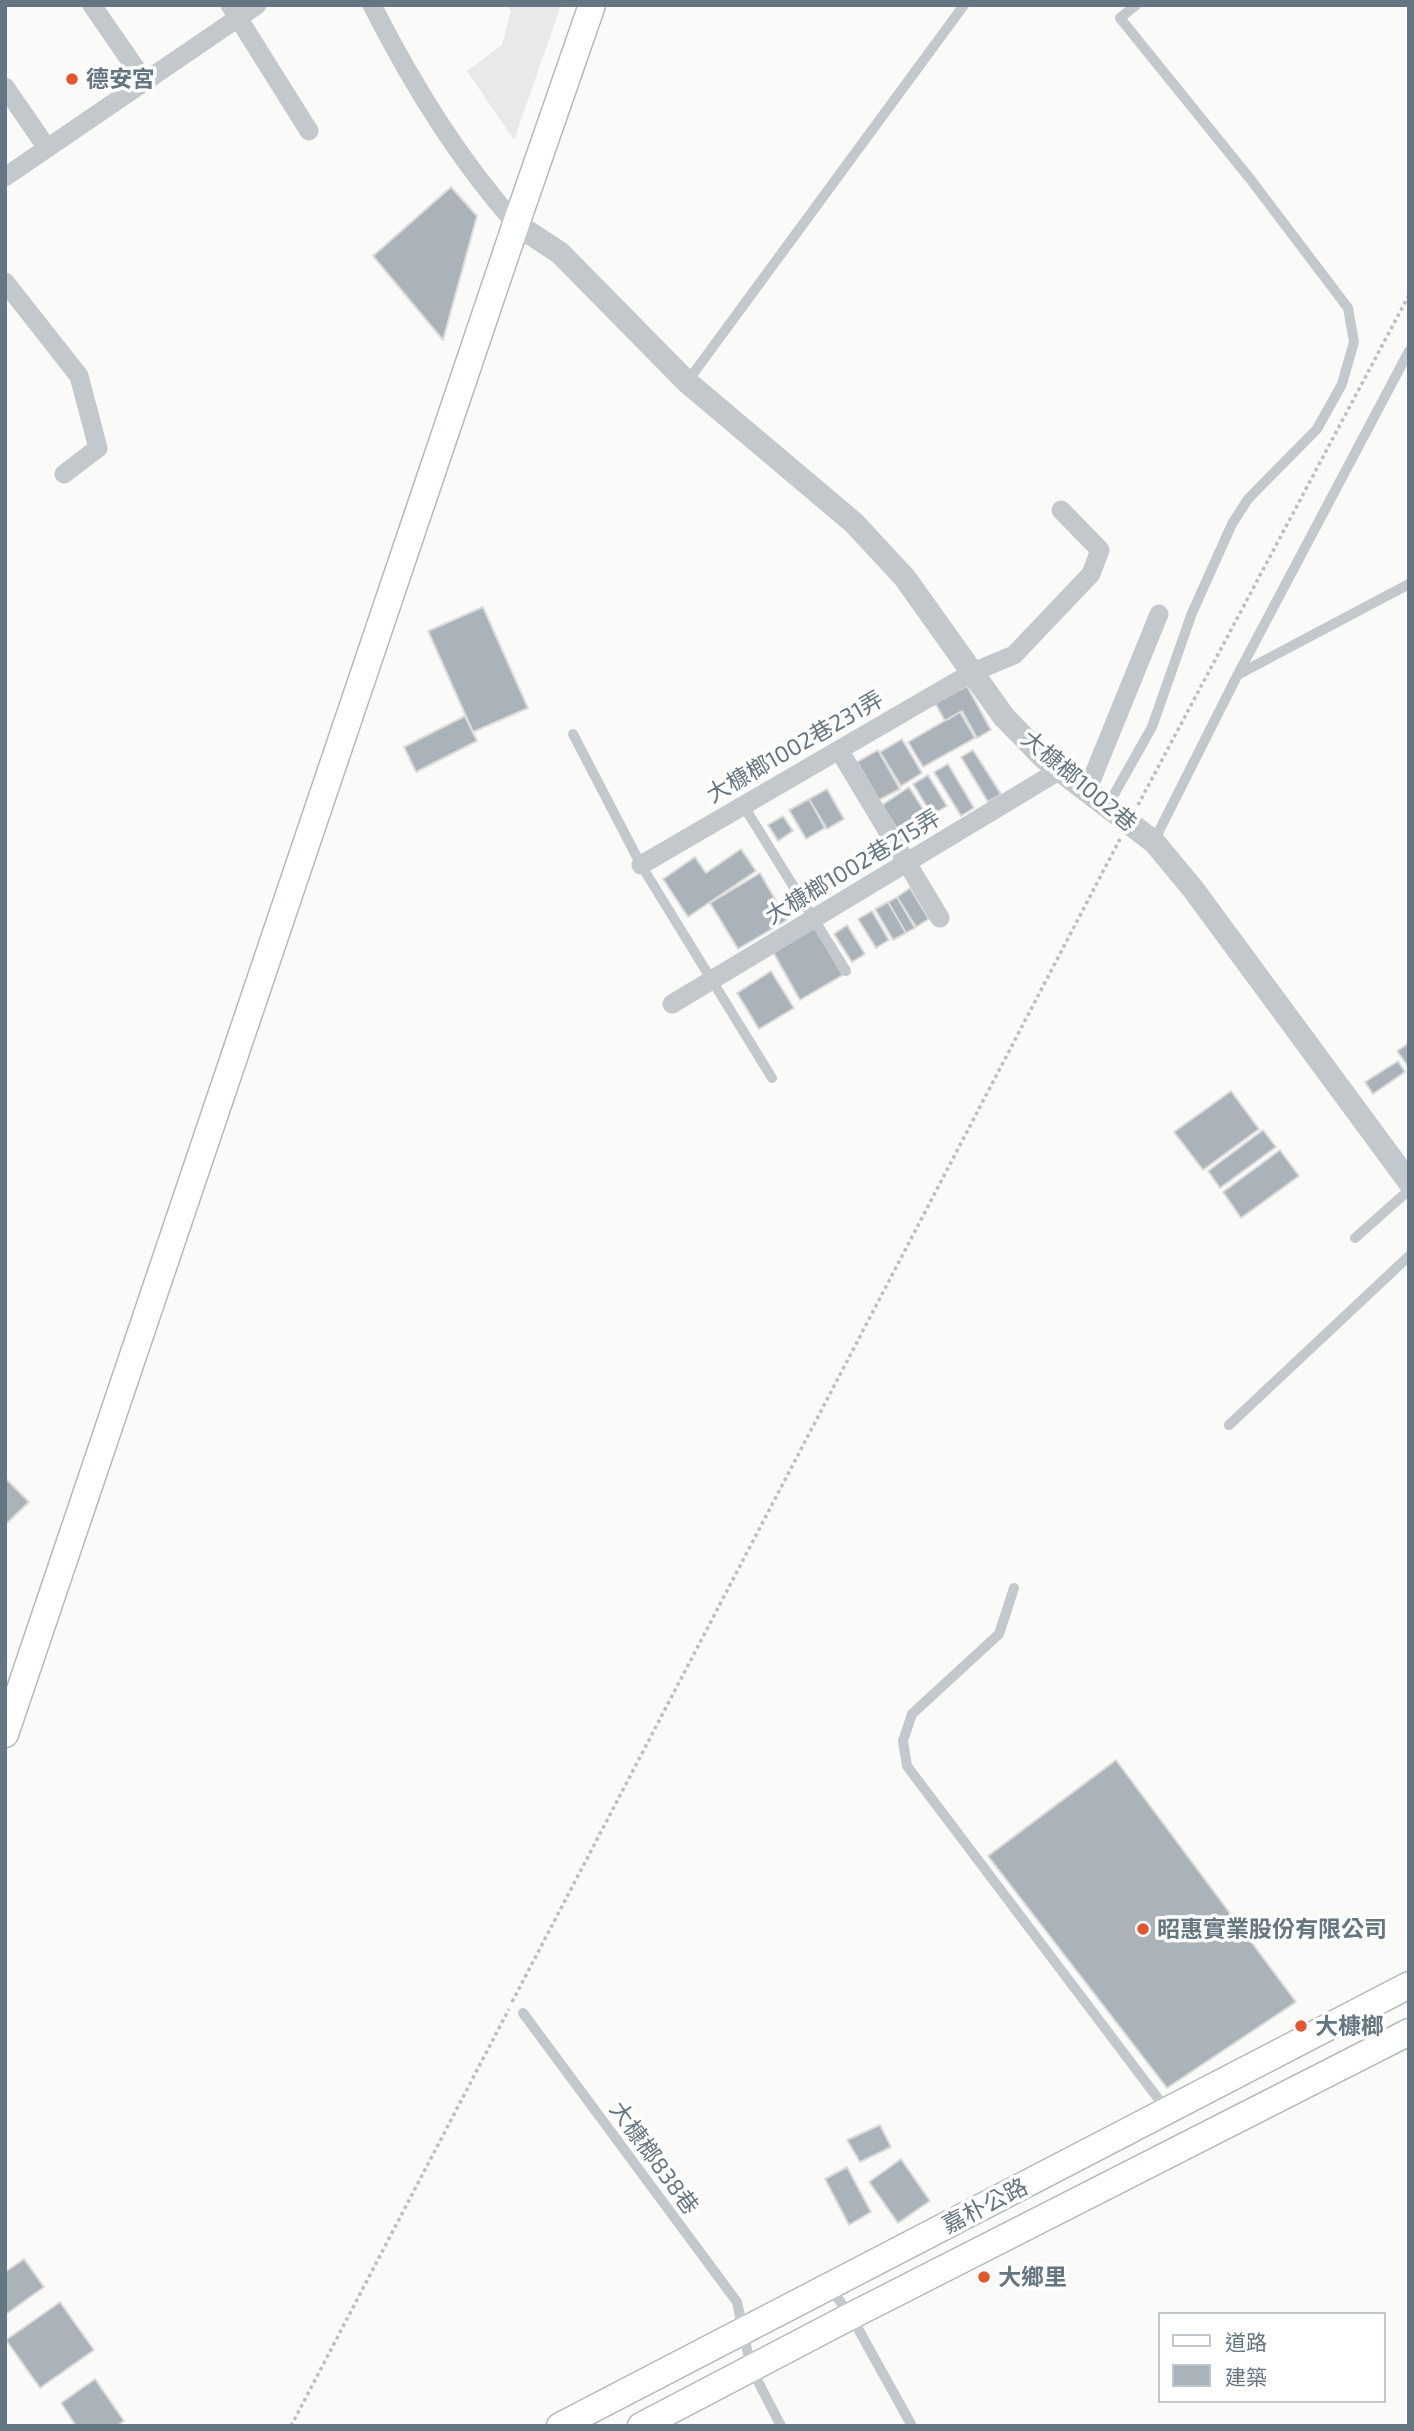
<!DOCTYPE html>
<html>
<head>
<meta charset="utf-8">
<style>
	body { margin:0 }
	#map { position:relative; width:1414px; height:2431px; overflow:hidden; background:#fafaf8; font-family:"Exo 2","Noto Sans TC",sans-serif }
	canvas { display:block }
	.frame { position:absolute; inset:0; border:7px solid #657683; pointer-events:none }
	.legend { position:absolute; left:1158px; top:2312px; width:228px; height:91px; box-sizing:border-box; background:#fff; border:2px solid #c1c8cd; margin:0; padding:9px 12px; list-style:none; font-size:21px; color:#657683 }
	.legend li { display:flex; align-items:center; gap:14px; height:35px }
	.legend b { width:35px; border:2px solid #c1c8cd }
</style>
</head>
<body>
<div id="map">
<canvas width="1414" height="2431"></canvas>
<div class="frame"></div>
<ul class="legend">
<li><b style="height:9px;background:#fff"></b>道路</li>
<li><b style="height:19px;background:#aab3b9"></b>建築</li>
</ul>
</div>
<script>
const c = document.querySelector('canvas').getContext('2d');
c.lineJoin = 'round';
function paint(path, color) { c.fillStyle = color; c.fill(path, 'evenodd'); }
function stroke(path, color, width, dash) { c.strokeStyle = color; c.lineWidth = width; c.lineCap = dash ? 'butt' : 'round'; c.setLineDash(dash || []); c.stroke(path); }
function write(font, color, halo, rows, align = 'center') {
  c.font = font + ' "Exo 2","Noto Sans TC",sans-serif'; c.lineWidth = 7; c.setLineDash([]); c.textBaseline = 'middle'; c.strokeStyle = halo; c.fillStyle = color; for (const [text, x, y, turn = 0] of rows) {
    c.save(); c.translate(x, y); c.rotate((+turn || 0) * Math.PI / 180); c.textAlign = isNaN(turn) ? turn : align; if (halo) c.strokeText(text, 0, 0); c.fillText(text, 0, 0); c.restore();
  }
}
const built = new Path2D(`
	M504,5H561L514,140L467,71L502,45L511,10Z`);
const building = new Path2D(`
	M451,187L477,216L443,340L373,256Z
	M483,607L528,708L473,732L428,631Z
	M967,686L991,730L977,738L962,711L945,721L935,703Z
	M960,712L975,738L923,767L908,742Z
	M465,716L477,741L416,772L404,747Z
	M902,739L922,773L901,786L880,752Z
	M878,750L900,789L879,800L857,762Z
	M973,750L1001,794L988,802L961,757Z
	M948,764L974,808L961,816L934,772Z
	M928,775L947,806L932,815L913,784Z
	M909,787L932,823L904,840L882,805Z
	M827,789L844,819L827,829L809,799Z
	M809,799L825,828L806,839L789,810Z
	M783,816L793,831L778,841L768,825Z
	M741,849L756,871L688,917L663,879L695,857L706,873Z
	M760,873L787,920L738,949L710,903Z
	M910,888L929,919L916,927L897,897Z
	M897,897L915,928L906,933L888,902Z
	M888,902L906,933L893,940L875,909Z
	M872,911L889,940L876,948L858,919Z
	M847,925L865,954L852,962L834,934Z
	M815,928L843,975L800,1000L773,952Z
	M771,971L794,1008L759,1029L737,993Z
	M1409,1043V1068L1397,1051Z
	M1398,1061L1405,1072L1373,1094L1365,1082Z
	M1231,1091L1259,1129L1203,1170L1174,1132Z
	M1263,1130L1276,1147L1220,1188L1208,1171Z
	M1280,1150L1299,1176L1241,1218L1223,1192Z
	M6,1479L29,1502L5,1525V1480Z
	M1116,1760L1296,2002L1167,2088L988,1856Z
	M880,2125L891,2147L860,2162L847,2140Z
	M901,2159L930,2201L898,2223L869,2182Z
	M847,2167L871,2212L849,2225L825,2179Z
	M24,2259L44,2287L5,2315V2272Z
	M60,2302L94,2350L40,2388L6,2340Z
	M95,2379L124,2421L117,2426H76L61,2403Z`);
const path = new Path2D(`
	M1138,805L1409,295
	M512,2002L1120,839
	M291,2426L509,2009`);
const service = new Path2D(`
	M687,382L964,5
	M1239,674L1409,584
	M573,734L641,865L772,1078
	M743,805L846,971
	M1108,805L1152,727L1192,613L1232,524L1248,499L1317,429L1342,384L1354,342L1348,308L1251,180L1120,18L1136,5
	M1154,841L1238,674L1409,351
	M1355,1238L1409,1190
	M1229,1425L1409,1256
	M1014,1588L999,1634L912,1714L903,1741L907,1766L1166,2109
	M523,2013L737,2302L751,2368L781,2426
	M830,2288L851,2316L912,2426`);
const minor = new Path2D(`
	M92,5L145,82
	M230,5L309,131
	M372,5C412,84 457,158 516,224
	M5,87L47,148
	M5,177L257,5
	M5,282L79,376L98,448L64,474
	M839,750L940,918
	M1087,791L1159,614
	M641,865L973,672L1014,655L1091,574L1100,550L1061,510
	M672,1004L1060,770`);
const tertiary = new Path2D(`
	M516,224L560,253L687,382L854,523L905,578L1004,717L1044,758L1154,842L1193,889L1409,1182`);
const secondary = new Path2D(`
	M5,1734L516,224L592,5
	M560,2426L1409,1985
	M641,2426L851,2316L1409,2032`);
const markers = [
	[72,79,7,"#e4572e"],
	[1143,1929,7,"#e4572e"],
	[1301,2026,7,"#e4572e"],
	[984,2277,7,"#e4572e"]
];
const poiNames = [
	["德安宮",86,79],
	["昭惠實業股份有限公司",1157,1929],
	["大槺榔",1315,2026],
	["大鄉里",998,2277]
];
const streetNames = [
	["大槺榔1002巷231弄",795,747,-30],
	["大槺榔1002巷",1079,781,40],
	["大槺榔1002巷215弄",853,867,-31],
	["大槺榔838巷",654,2158,54],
	["嘉朴公路",985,2206,-27]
];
paint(built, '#e8e9e9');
paint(building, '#aab3b9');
stroke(building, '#dcdcda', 2);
stroke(secondary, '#b3babf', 29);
stroke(path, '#bbbfc2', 3.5, [3.5, 3.5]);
stroke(service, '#c3c8cc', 10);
stroke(minor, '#c3c8cc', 19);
stroke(tertiary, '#c3c8cc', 23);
stroke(secondary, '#fff', 26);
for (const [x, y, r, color] of markers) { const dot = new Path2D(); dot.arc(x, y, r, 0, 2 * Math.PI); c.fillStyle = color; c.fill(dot); stroke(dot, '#fff', 2.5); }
write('bold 23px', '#657683', '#fff', poiNames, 'left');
write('23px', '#657683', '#fff', streetNames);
</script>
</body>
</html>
